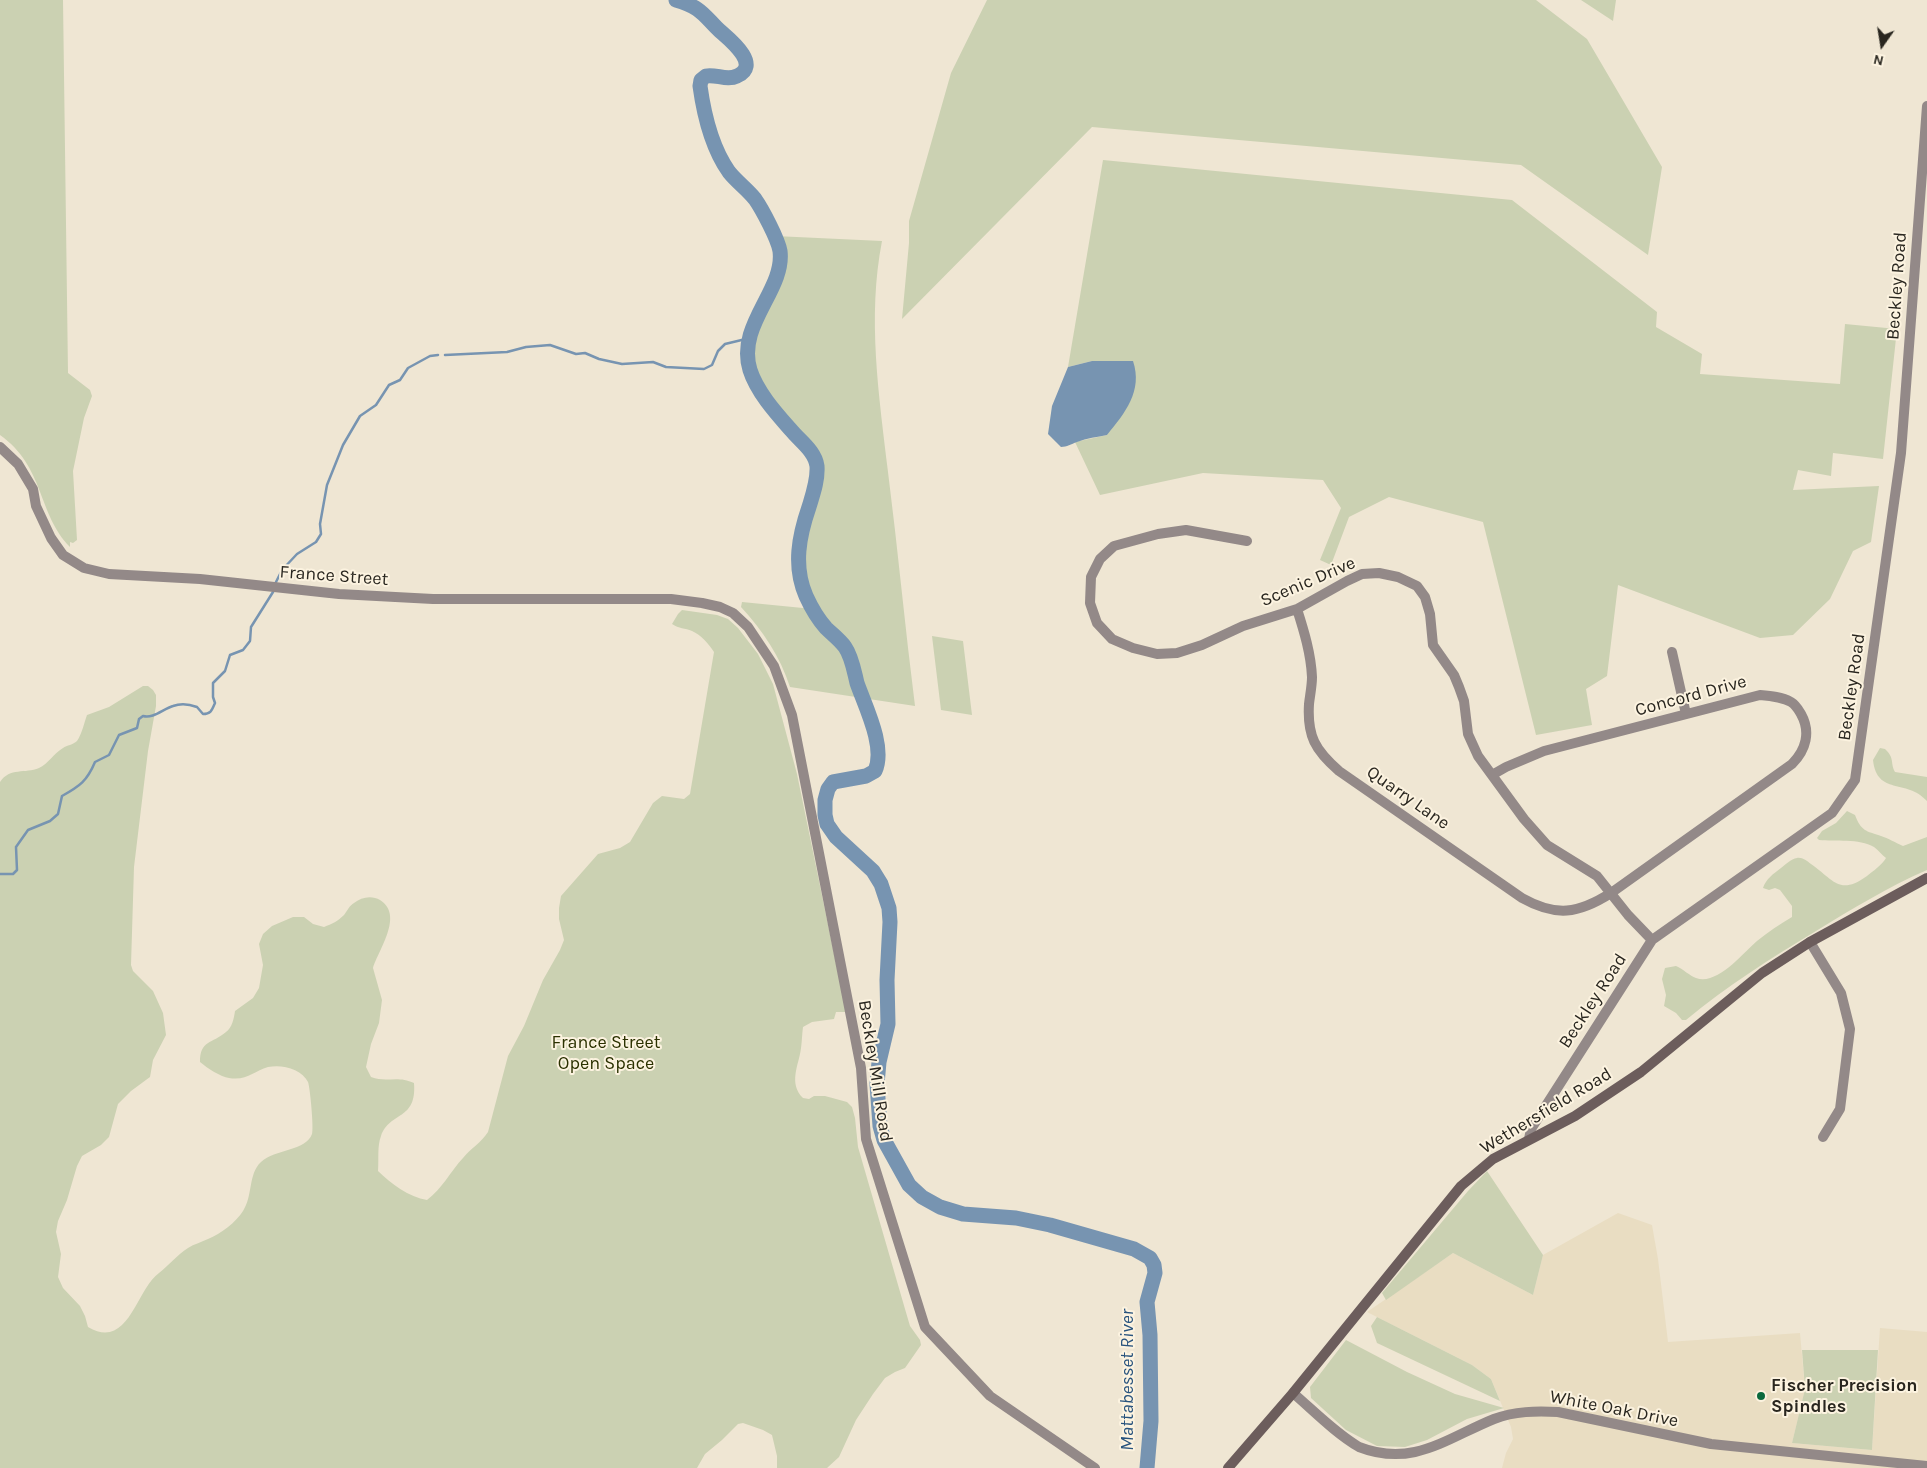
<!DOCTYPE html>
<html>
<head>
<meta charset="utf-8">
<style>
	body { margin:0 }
	#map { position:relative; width:1927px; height:1468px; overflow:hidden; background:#efe6d3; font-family:Karla,sans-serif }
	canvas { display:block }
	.north { position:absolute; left:1857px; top:20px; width:50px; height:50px; -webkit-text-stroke:4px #fcf3e0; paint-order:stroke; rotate:193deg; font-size:14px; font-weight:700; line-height:20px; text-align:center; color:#29261f }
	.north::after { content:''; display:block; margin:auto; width:18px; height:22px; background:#29261f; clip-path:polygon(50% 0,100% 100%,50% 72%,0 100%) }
</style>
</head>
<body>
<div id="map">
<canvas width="1927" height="1468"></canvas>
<div class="north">N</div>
</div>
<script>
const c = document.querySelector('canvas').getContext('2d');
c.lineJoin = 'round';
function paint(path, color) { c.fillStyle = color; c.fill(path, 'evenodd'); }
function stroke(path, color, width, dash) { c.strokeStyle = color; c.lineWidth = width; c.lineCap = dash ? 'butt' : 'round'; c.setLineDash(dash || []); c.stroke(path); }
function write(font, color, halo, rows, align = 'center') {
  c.font = font + ' Karla,sans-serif'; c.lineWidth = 4; c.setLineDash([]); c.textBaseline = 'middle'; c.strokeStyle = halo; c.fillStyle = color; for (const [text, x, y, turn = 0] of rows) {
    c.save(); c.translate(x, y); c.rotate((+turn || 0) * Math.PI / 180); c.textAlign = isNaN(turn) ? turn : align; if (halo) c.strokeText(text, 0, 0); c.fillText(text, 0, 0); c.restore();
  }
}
const built = new Path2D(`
	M1618,1213L1652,1225L1658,1259L1668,1342L1800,1333L1805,1389L1792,1443L1872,1450L1880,1328L1927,1332V1468H1502L1506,1453L1513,1439L1511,1427L1491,1379L1472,1365L1367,1312L1453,1253L1533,1295L1543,1255Z`);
const green = new Path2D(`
	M0,0H63L68,373L90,390L92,396L84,418L73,471L77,540L73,543L70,542V547C37,513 45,467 0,435Z
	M987,0H1536L1587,39L1662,167L1648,255L1521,165L1092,127L902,319L909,243V221L951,73Z
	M1581,0H1616L1613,21Z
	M1103,160L1512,200L1657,312L1656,327L1702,354L1700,374L1840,384L1845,324L1897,329L1883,459L1833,453L1831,476L1798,470L1793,490L1879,486L1871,542L1853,551L1830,599L1793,635L1760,638L1618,585L1607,676L1586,689L1592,725L1536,735L1483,522L1389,497L1349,517L1331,565L1320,560L1341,508L1323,480L1203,473L1100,495L1075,442L1107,435L1133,361H1092L1068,367Z
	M775,236L882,241C867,318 879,395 888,472C898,550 905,628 915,706L790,687C780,656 763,631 741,607L742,602L813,609C792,572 797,543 810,503C814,491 819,476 816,462C813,451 803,444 796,435C775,412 745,381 749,347C753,309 792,275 775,236Z
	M682,610L717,615L728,619L738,628L758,654L773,684L797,774L846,1012H836L834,1019L812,1022L803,1027C802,1034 802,1041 801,1048C799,1065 788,1083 803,1098L809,1099L814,1096H825L847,1102L852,1107L855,1118L858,1147L905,1309L910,1326L920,1340L921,1345L905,1368L895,1372L885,1378L873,1394L856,1420L839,1457L827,1468H777V1456L772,1435L763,1430L743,1423L738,1424L722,1440L705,1454L697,1468H0V782C10,767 25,774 39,768C48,764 54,753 63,748C67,745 73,745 77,741C82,734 84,723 87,715L109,707L143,686H148L153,690L156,695V706L148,751L134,867L131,965L133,971L153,991L163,1013L166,1035L153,1060L150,1077L131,1091L118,1104L109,1137L101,1145L82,1156L77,1166L67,1200L58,1221L56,1232L61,1254L58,1277L63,1288L80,1306L85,1316L88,1327C129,1351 136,1289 159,1273C169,1265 177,1255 188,1248C194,1244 202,1242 208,1239C221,1234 236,1222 243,1211C253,1196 248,1174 261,1162C275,1149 306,1151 312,1134C314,1129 310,1087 308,1082C302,1069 282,1064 268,1067C254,1071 247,1081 229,1078C221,1077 207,1068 200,1062C200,1040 212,1044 226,1032C232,1028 234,1018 235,1011L253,998L259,988L263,965L259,944L263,934L272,926L293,917H304L313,924L324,927C332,924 338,921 344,915C347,911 350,905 354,903C361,897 372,895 380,900C404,915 379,949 373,968L382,1000L379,1023L371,1044L366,1067L371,1077C387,1083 397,1075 414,1083C417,1121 390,1111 381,1136C377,1146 379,1160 378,1171C391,1184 409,1197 427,1200C442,1189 450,1172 463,1158C471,1148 481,1143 488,1132L508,1056L524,1026L543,980L560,950L564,940L559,919V908L561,896L598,854L620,848L630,842L653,803L662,796L684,799L690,794L714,652C709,644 701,635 692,631C685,628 679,629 672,624L678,614Z
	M932,636L963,641L972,715L941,710Z
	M1880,748L1885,749C1895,758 1890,763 1895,772L1927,777V801C1906,778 1877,796 1873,760Z
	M1847,811L1855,815C1861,831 1866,831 1881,836C1888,838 1896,843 1903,846L1927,837V870C1888,887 1852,909 1816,931C1771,958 1727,986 1686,1020H1682L1676,1013L1664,1006L1666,995L1662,979L1665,968L1676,966C1683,969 1690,976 1696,978C1717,986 1743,953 1757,941C1768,932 1780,924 1792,917V906L1780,890L1775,888L1769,890L1763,888C1766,879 1773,874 1781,868C1785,865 1791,859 1797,858C1802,857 1807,861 1811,864C1834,880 1839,896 1867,876C1872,872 1883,864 1886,858C1882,855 1878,850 1874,847C1859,838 1835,842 1819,840L1817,838L1822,831L1836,823Z
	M1487,1171L1543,1255L1533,1295L1453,1253L1386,1300L1382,1293L1468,1191Z
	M1377,1317L1472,1365L1491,1379L1500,1401L1377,1343L1371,1326Z
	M1346,1340L1407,1372L1455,1394L1504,1408L1467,1419L1427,1440L1405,1447L1377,1446L1346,1430L1311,1398L1310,1387Z
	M1802,1350H1878L1872,1450L1792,1443L1805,1389Z`);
const water = new Path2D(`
	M1092,361H1133C1143,391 1125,413 1107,435C1097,437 1087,438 1077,442C1071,444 1067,447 1061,447L1048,434L1052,406L1068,367Z`);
const stream = new Path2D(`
	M445,355L507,352L526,347L550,345L576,354L585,353L599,359L622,364L653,362L666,367L704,369L712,365L718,351L725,344L750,338
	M276,582L282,570L297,554L316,542L321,534L320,524L327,485L343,445L360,416L376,405L389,385L400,380L408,368L430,356L438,355
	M0,874H13L17,870L16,847L28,830L50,821L58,814L62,796C80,786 87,781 95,762L109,755L119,735L137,728L139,719L143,716C153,719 163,709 173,706C181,703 189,704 197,707L203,714C211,714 212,710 215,703L213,697V683L225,671L230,655L243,650L250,641L251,627L273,592`);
const river = new Path2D(`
	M676,0C683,2 691,5 697,9C706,15 712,24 720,31C729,39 762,65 737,76C727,81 716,74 706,76L701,80L700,86C704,115 712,148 729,172C737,182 747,189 755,199C762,209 778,239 780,251C785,290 736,325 750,370C757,392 776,413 791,430C800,441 815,451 817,466C818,480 813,494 809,507C799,536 793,566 806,596C811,607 818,619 826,628C832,634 840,640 845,647C852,657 854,671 857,683C865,706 886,747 875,771L866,776L833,782L828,789L825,800V815L827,824L836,837L873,871L881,884L889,908L890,922L887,980L888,1024L879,1062L877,1084L880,1126L884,1140L909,1185L922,1197L940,1207L963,1214L1016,1218L1050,1225L1134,1249L1150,1258L1154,1265L1155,1273L1147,1302L1150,1335L1151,1421L1147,1468`);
const street = new Path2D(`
	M0,447L18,464L33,489L36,506L51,538L63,555L84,568L109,574L200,579L339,594L433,599H671L702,603L720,607L733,613L748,627L774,666L792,715L861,1068L866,1139L925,1327L990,1396L1095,1468
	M1247,541L1186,530L1158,534L1114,546L1100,559L1091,577L1090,603L1097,623L1112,639L1133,648L1157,654L1177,653L1202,645L1243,626L1297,609L1347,581L1362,574L1379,573L1398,577L1417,586L1425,597L1430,614L1433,645L1454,675L1459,687L1464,701L1468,734L1478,756L1524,819L1547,845L1597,876L1628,915L1652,940
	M1297,609C1304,631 1311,654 1312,677C1312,686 1310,695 1309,704C1307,736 1315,750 1339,771L1522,898C1556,917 1578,914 1611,893L1792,764C1806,750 1811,732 1801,714C1798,709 1796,705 1791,702C1782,697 1771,696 1760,695L1544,751L1506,767L1492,775
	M1672,652L1686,714
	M1810,942L1841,993L1850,1029L1840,1109L1823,1137
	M1529,1139L1531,1129L1652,940L1832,813L1855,780L1901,453L1927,106
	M1293,1393C1314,1411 1335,1433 1359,1447C1413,1468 1447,1438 1494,1419C1515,1411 1536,1411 1558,1412L1711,1444L1927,1466`);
const secondary = new Path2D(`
	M1228,1468L1293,1393L1461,1186L1493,1159L1575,1116L1641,1072L1762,973L1810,942L1927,878`);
const markers = [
	[1761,1396,5,"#0a693d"]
];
const streetNames = [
	["Beckley Road",1897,286,-86],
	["France Street",334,576,4],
	["Scenic Drive",1308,582,-23],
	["Beckley Road",1852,687,-82],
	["Concord Drive",1691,696,-15],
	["Quarry Lane",1408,798,35],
	["Beckley Road",1593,1001,-57],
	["Beckley Mill Road",875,1071,81],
	["Wethersfield Road",1546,1111,-31],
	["White Oak Drive",1614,1409,11]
];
const parkNames = [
	["France Street",606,1043],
	["Open Space",606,1064]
];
const poiNames = [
	["Fischer Precision",1771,1386],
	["Spindles",1771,1407]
];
const waterNames = [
	["Mattabesset River",1128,1380,-90]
];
paint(built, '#e9ddc2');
paint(green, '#cbd1b2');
paint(water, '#7794b1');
stroke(stream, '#7794b1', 2.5);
stroke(river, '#7794b1', 15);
stroke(street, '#938988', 10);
stroke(secondary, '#6c5d5c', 10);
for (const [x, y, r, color] of markers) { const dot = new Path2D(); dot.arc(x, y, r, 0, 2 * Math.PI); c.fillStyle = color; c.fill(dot); stroke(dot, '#fcf3e0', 2); }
write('18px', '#29261f', '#fcf3e0', streetNames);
write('18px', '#2b3100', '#fcf3e0', parkNames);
write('bold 18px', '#29261f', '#fcf3e0', poiNames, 'left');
write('italic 19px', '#28537d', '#fcf3e0', waterNames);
</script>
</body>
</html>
